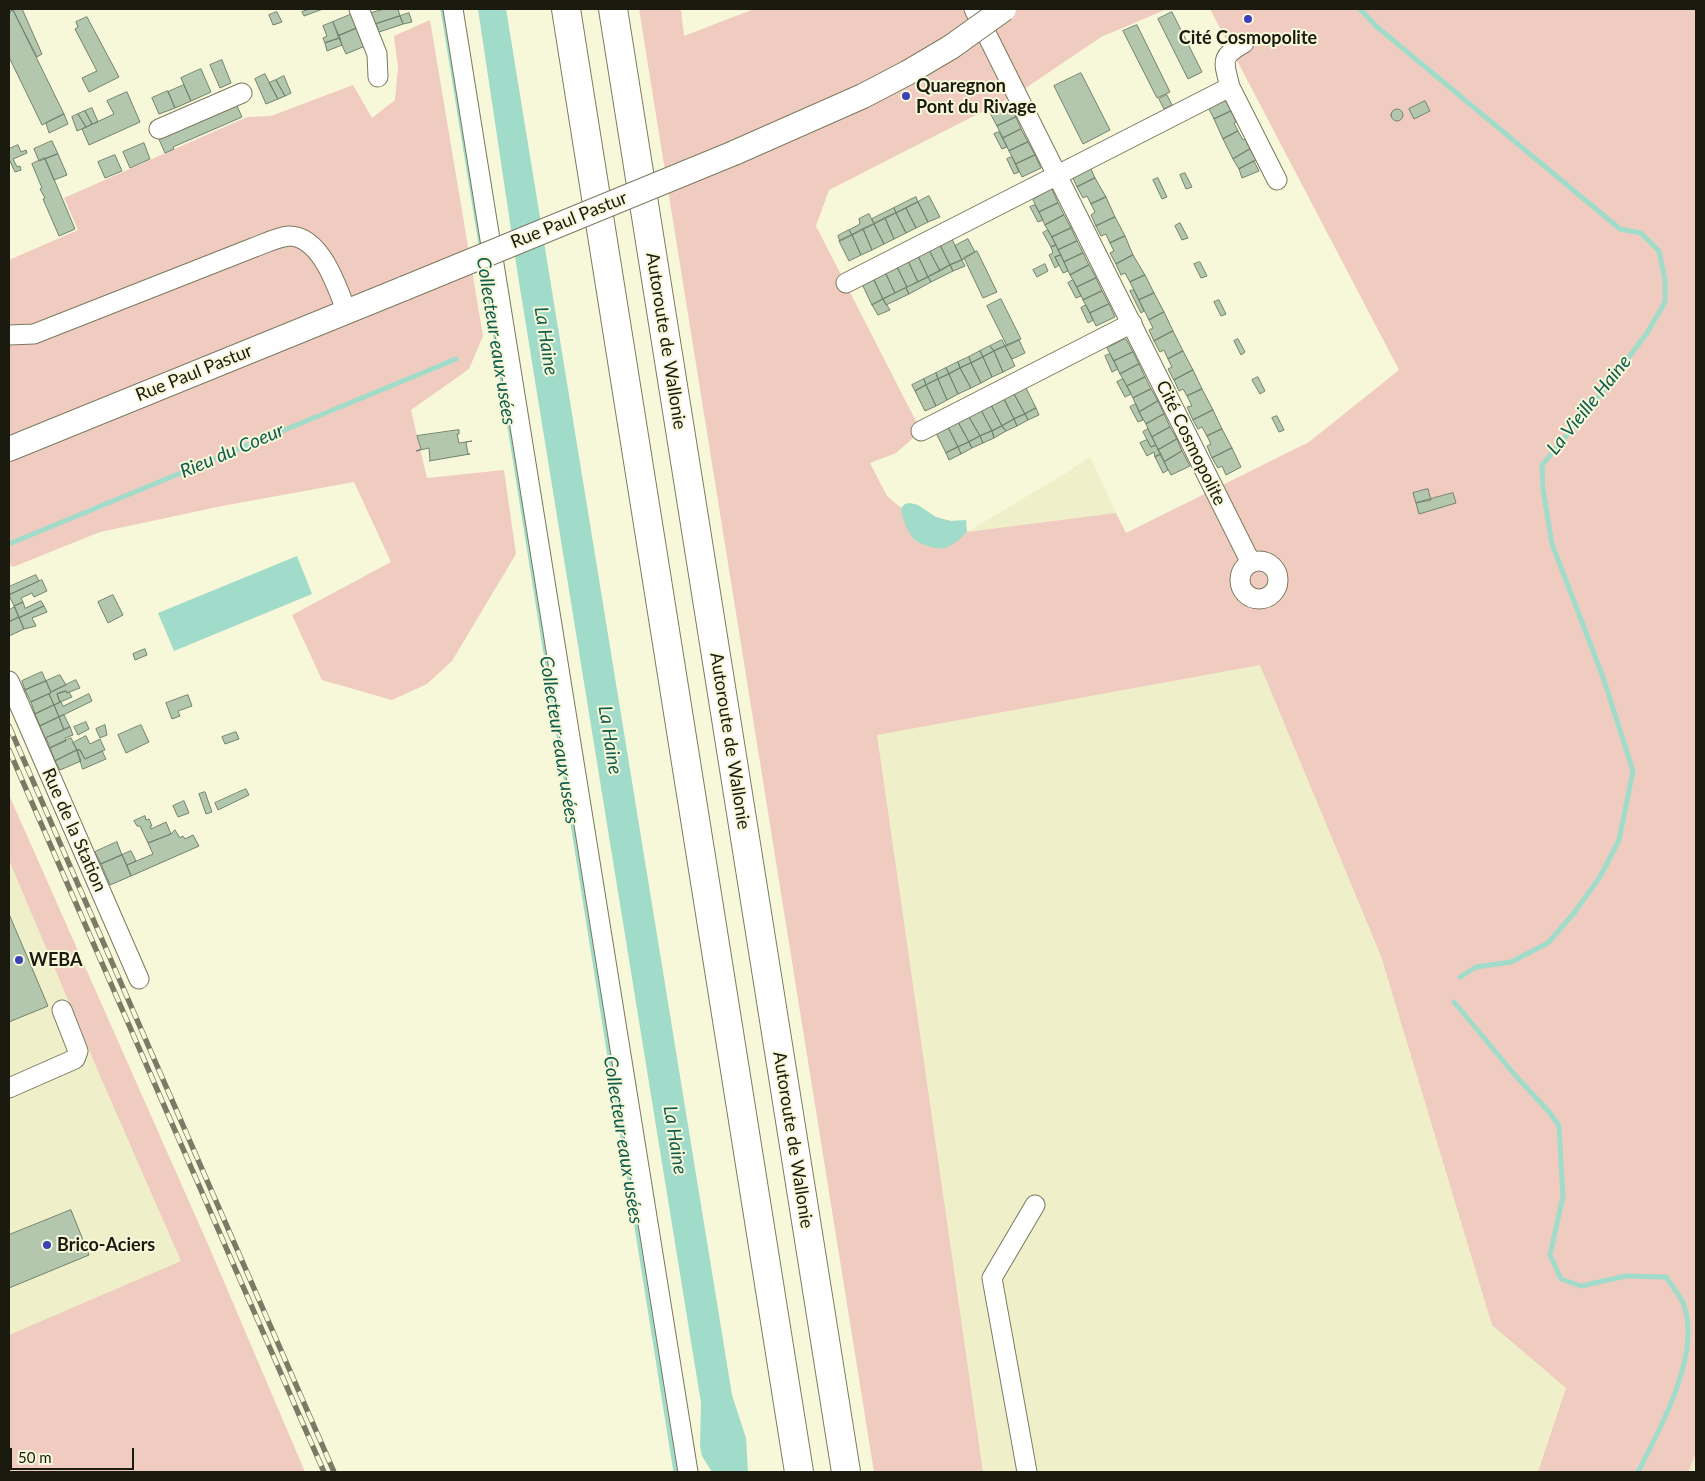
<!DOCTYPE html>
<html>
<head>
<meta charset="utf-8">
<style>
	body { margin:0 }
	#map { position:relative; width:1705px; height:1481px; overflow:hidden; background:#f7f7d9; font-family:Lato,sans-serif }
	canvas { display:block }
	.frame { position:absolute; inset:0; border:10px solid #1a1a0f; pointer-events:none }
	.scale { position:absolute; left:10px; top:1448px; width:124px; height:22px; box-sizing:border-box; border:2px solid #1a1a0f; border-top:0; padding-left:6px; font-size:15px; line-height:18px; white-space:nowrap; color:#1a1a0f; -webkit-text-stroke:4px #f7f7d9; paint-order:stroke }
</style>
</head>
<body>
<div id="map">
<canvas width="1705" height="1481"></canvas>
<div class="frame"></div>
<div class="scale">50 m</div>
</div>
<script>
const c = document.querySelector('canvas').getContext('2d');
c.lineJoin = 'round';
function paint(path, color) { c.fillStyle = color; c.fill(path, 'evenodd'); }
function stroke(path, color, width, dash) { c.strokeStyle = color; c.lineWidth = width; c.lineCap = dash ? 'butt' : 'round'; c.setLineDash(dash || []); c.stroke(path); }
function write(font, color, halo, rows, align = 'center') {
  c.font = font + ' Lato,sans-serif'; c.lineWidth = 4; c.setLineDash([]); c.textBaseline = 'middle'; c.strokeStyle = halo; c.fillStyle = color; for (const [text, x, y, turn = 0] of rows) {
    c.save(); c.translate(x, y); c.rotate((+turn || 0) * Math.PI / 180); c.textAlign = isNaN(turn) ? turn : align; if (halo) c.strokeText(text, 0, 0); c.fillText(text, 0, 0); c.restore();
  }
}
const built = new Path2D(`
	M1090,457L1125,532L1260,665L1696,598V1472H983L876,735L887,496L901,508L967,532L1066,473Z
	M9,795L210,1249L305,1472H9Z`);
const green = new Path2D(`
	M639,9H681L684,36L754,9H1167L1101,37L1017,94L829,190L816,226L921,431L896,453L870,463L887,496L901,508L905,523L956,542L967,532L1116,513L1126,533L1309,442L1399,370L1210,9H1696V1453L1688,1472H1538L1566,1388L1492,1325L1381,956L1260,665L877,735L983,1472H874Z
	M430,20L483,336L469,369L411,410L427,478L504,470L516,554L452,661L427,684L392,700L322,680L292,615L391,562L354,482L222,506L100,532L13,567L9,565V260L78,230L64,198L247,117L271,116L353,85L372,118L395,100L398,67L394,36Z
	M9,795L210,1249L305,1472H9V1335L181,1261L101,1078L9,860Z`);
const water = new Path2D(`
	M478,9H506L732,1395L746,1438L748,1472H712L702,1456L700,1446L701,1403L518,276Z
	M910,503L918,505L936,517L951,521L966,520L967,532C961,538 954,545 945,548C938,550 921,545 915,540C909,535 901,516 901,508L905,504Z
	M297,556L312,594L174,651L158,613Z`);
const stream = new Path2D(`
	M443,9L482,250
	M1360,9L1376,26L1620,229L1641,233L1659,251L1665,280V302L1647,333L1597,399L1542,465L1543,489L1552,544L1603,677L1633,771L1619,840L1600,877L1574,913L1548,943L1511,962L1476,967L1460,977
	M484,263L676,1472
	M9,544L456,359
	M1454,1002L1514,1074L1550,1113L1559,1126L1563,1196L1550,1255L1561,1279L1581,1286L1626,1276L1666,1277C1671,1285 1679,1294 1683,1303C1703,1351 1660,1429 1638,1472`);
const building = new Path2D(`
	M9,9H22L23,11L42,54L37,57L13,10L9,13Z
	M310,9H323L304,16L302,12Z
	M385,9H398L400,16L375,24L371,13Z
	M13,10L64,114L42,125L9,57V13Z
	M277,12L282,22L273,25L269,15Z
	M1172,12L1202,72L1188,79L1158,19Z
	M409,13L412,22L403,24L400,16Z
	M352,14L357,28L338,36L333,22Z
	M400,16L403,24L379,32L376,24Z
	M87,17L119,77L89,92L82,78L97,71L75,29L78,27L76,22Z
	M333,22L340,38L325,43L323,38L327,36L323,26Z
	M1137,25L1170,92L1157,98L1123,31Z
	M357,28L365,46L346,54L338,36Z
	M340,38L342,45L327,51L325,43Z
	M222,60L231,83L220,88L210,65Z
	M201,69L211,92L191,101L181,78Z
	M1081,73L1110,130L1083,144L1054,86Z
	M265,74L278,99L266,104L255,79Z
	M284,76L291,93L285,96L276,80Z
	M276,80L285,96L278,99L269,83Z
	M184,85L191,101L175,108L168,92Z
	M168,91L175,108L159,114L152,98Z
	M127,92L140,122L89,145L82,129L114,114L107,101Z
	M1167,95L1172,105L1164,109L1159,99Z
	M1226,101L1231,111L1214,119L1209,109Z
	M1425,101L1430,111L1414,119L1409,109Z
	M236,104L242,117L173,147L174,149L165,153L158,137Z
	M1009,104L1016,117L997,126L990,113Z
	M92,108L98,122L92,124L85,111Z
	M1391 115a6 6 0 1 1 12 0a6 6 0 1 1-12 0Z
	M85,111L92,124L86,127L78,114Z
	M1231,111L1236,122L1234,123L1238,131L1223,139L1214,119Z
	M64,114L68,124L49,133L46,123Z
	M78,114L86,127L77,131L72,117Z
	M1016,117L1021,129L1003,138L997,126Z
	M1021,129L1028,142L1009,151L1003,138Z
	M1238,131L1243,140L1245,139L1250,149L1233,159L1223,139Z
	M999,132L1007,147L1002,149L994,134Z
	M52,141L58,154L39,161L34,149Z
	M1028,142L1035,155L1016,164L1009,151Z
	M144,143L150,159L130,168L123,152Z
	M18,145L21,152L26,150L27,153L13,159L17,167L20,166L21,170L15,172L9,159V149Z
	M1250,149L1256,160L1239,169L1233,159Z
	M58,154L67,175L54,180L45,159Z
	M115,155L122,171L105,178L98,162Z
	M1035,155L1041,168L1022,177L1016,164Z
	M1012,157L1019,172L1014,174L1007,159Z
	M45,158L75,229L59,236L43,199L45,198L40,189L42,188L32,164Z
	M1254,161L1259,171L1242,178L1239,169Z
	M1090,167L1095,178L1077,187L1072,176Z
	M1185,173L1192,187L1186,189L1180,175Z
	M1095,178L1106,197L1091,204L1087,196L1083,198L1077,187Z
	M1158,178L1167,197L1162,199L1153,180Z
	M1052,189L1058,203L1039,212L1033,200Z
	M929,196L940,217L928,222L918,202Z
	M916,197L918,202L896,213L894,208Z
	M1106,197L1115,217L1096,226L1091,215L1095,212L1091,204Z
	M918,202L928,222L916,228L906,208Z
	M1058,203L1064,215L1045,225L1039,212Z
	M1035,205L1043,220L1038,222L1030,207Z
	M894,208L896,213L874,224L872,219Z
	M906,208L916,228L906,233L896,213Z
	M896,213L906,233L894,239L885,218Z
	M869,214L874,224L852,235L849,230L860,224L859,219Z
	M1064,215L1071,228L1052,237L1045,225Z
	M1115,217L1125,236L1110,243L1106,234L1101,236L1096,226Z
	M885,218L894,239L884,244L874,224Z
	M1180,223L1188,238L1182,240L1175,226Z
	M874,224L884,244L872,250L863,229Z
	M1071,228L1077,241L1058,250L1052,237Z
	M863,229L872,250L861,255L852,235Z
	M849,230L852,235L840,241L838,236Z
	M1048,230L1056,245L1051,247L1043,233Z
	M852,235L861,255L849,261L839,241Z
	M1125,236L1133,255L1116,264L1110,253L1114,251L1110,243Z
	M952,239L962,260L950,265L940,245Z
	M968,239L975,252L962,260L955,246Z
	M1077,241L1083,253L1064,262L1058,250Z
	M940,245L950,265L940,271L929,250Z
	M1056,245L1061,255L1055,257L1059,265L1055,268L1049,255L1053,253L1051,247Z
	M929,250L940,271L928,277L918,256Z
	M977,251L997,292L983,298L964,258Z
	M1083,253L1089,265L1070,275L1064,262Z
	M1061,255L1068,271L1063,273L1055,257Z
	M1133,255L1145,275L1130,282L1125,273L1121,275L1116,264Z
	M918,256L928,277L918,282L908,261Z
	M962,260L965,266L953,271L950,265Z
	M908,261L918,282L907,287L897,267Z
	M1200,262L1207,276L1201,278L1194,264Z
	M1045,264L1048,271L1037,277L1033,270Z
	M950,265L953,271L931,282L928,277Z
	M1089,265L1096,278L1077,287L1070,275Z
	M897,267L907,287L895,293L885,272Z
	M885,272L895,293L883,299L873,278Z
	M1145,275L1154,293L1139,300L1130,282Z
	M928,277L931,282L909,294L906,288Z
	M873,278L883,299L872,305L862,284Z
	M1096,278L1102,291L1083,300L1077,287Z
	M1073,280L1081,296L1076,298L1068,283Z
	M906,288L909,294L886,305L883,299Z
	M1134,290L1144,311L1141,313L1130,291Z
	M1102,291L1109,304L1090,313L1083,300Z
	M1154,293L1164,312L1149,320L1139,300Z
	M883,299L890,310L878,315L872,305Z
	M1001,299L1021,339L1007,346L987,306Z
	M1219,300L1226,314L1221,316L1214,302Z
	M1109,304L1115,317L1096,326L1090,313Z
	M1086,305L1093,320L1088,323L1081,308Z
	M1164,312L1173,331L1154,341L1149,330L1153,328L1149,320Z
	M1173,331L1183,351L1168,359L1164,350L1160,352L1154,341Z
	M1126,339L1133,352L1114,361L1107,348Z
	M1238,339L1245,352L1241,355L1234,341Z
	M1002,340L1005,346L994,351L990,346Z
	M1019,340L1025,353L1012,359L1005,346Z
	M990,346L994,351L983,357L980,351Z
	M1005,346L1015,366L1003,372L994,351Z
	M980,351L983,357L971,363L969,357Z
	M994,351L1003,372L992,377L983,357Z
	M1183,351L1193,370L1174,380L1168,369L1172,367L1168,359Z
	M1133,352L1139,364L1120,374L1114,361Z
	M1110,354L1118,369L1112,372L1105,356Z
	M969,357L971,363L960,368L958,362Z
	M983,357L992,377L981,383L971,363Z
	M958,362L960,368L949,374L946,368Z
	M971,363L981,383L971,388L960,368Z
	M1139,364L1145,377L1127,386L1120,374Z
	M946,368L949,374L938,379L936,373Z
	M960,368L971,388L958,394L949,374Z
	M1193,370L1202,389L1187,396L1183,389L1179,391L1174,380Z
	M936,373L938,379L926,385L924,379Z
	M949,374L958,394L947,400L938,379Z
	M1145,377L1151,389L1133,398L1127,386Z
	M1258,377L1265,391L1260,394L1252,380Z
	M924,379L926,385L915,391L912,385Z
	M938,379L947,400L936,406L926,385Z
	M1123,379L1131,394L1125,397L1117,382Z
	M926,385L936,406L925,411L915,391Z
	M1026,388L1036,408L1025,414L1014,394Z
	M1151,389L1158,401L1139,412L1133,398Z
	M1202,389L1213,410L1193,420L1187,407L1192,406L1187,396Z
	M1014,394L1025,414L1014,419L1004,399Z
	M1004,399L1014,419L1002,426L991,405Z
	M1158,401L1164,414L1146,424L1139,412Z
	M1136,404L1143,420L1138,422L1130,407Z
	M991,405L1002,426L992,431L981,410Z
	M1036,408L1039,415L1028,420L1025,414Z
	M981,410L992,431L980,436L969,417Z
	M1213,410L1222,429L1207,436L1202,427L1198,429L1193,420Z
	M1025,414L1028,420L1017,426L1014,419Z
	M1164,414L1170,427L1152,437L1146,424Z
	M1277,416L1284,430L1279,432L1272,418Z
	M969,417L980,436L969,442L958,422Z
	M1014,419L1017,426L1006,431L1002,426Z
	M958,422L969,442L958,447L948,427Z
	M1002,426L1006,431L994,438L992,431Z
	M948,427L958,447L946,453L936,433Z
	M1170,427L1177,439L1158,450L1152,437Z
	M1148,429L1156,445L1151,447L1143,432Z
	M1222,429L1232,448L1212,458L1207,446L1211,444L1207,436Z
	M459,430V434H457L459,443L472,441L466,442L468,454H470L429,461L430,460L429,448L416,451L421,449L417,436Z
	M992,431L994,438L983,443L980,436Z
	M980,436L983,443L972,448L969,442Z
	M1177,439L1182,451L1164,462L1158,450Z
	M1147,440L1151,447L1156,445L1161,454L1155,457L1154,452L1147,456L1140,443Z
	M969,442L972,448L961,454L958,447Z
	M958,447L961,454L949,460L946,453Z
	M1232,448L1241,467L1226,475L1222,466L1218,468L1212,458Z
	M1182,451L1190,466L1171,475L1164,462Z
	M1161,454L1168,470L1163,473L1155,457Z
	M1428,489L1431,500L1416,503L1413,493Z
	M1453,493L1456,503L1419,514L1416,503Z
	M36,575L39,581L9,595V587Z
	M42,580L47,591L34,597L32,593L21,598L23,602L14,606L9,595Z
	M113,595L123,615L108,623L98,602Z
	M41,601L44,606L19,618L14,606L23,602L25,608Z
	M44,606L47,612L32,618L36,626L24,629L19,618Z
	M15,607L19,617L9,622V610Z
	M19,617L24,629L9,636V622Z
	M145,649L147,655L135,660L133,654Z
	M42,672L46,681L25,690L22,681Z
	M60,675L66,685L51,692L46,681Z
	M76,680L80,688L67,693L66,691L57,694L60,702L54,705L49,694L51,692Z
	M46,681L51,693L31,702L25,690Z
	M66,691L67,693L69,692L72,697L60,702L57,694Z
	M49,694L54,705L35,714L31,702Z
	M89,694L92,701L59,717L54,705L61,702L63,706Z
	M188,695L192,706L178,711L180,716L172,719L166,703Z
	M54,705L59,717L40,726L35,714Z
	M64,715L70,727L64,730L59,717Z
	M59,717L64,730L45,738L40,726Z
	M86,722L89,729L78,735L74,727Z
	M105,725L107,735L100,738L96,729Z
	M141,725L149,742L126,753L118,735Z
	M70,727L73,735L65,738L66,741L50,748L46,738Z
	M236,732L239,739L225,744L222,737Z
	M86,736L90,744L100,739L105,750L85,759L80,750H77L73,743Z
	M71,738L77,750L55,761L50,748Z
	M77,750L81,761L60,770L55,761Z
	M77,750H80L85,759L102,751L106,759L83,769Z
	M246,789L249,795L218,810L215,803Z
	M205,792L212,812L206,814L199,794Z
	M184,801L189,813L178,817L173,806Z
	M145,816L146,820L149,819L152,826L150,827L151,829L166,822L171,834L148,843L140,826H137L134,821Z
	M175,830L180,838L183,836L185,839L193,835L199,846L131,876L127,865L153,854L148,843L171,834Z
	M117,842L122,855L101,864L95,852Z
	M131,851L136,861L127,865L122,855Z
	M122,855L131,876L110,885L101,864Z
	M9,914L48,1006L9,1022Z
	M71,1210L89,1255L9,1288V1235Z`);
const minor = new Path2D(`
	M359,9L377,54L378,77
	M453,9L688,1472
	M974,9L1251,563
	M1230,87L1277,180
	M159,129L242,93
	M846,283L1230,87C1224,62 1219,57 1244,43
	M9,335L34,334L255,247C266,243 278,237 289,236C321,236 337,287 346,310
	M921,431L1132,323
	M1240 580a19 19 0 1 1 38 0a19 19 0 1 1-38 0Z
	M9,681L139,979
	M9,1088L75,1059L78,1051L62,1010
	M1027,1472L992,1278L1035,1205`);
const major = new Path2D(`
	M734,153L863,96L907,73L951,47
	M9,449L405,288`);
const highway = new Path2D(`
	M566,9L799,1472
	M613,9L846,1472`);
const rail = new Path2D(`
	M9,726L334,1472
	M9,750L324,1472`);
const majorBridge = new Path2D(`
	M951,47L1004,9
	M405,288L734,153`);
const markers = [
	[1248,19,5,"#3c42b6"],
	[906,96,5,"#3c42b6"],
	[19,960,5,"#3c42b6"],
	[47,1245,5,"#3c42b6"]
];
const poiNames = [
	["Cité Cosmopolite",1248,38,"center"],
	["Quaregnon",916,86],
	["Pont du Rivage",916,107],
	["WEBA",29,960],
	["Brico-Aciers",57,1245]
];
const streetNames = [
	["Rue Paul Pastur",569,220,-22],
	["Autoroute de Wallonie",666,341,81],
	["Rue Paul Pastur",194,373,-22],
	["Cité Cosmopolite",1191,443,64],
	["Autoroute de Wallonie",730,741,81],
	["Rue de la Station",74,830,66],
	["Autoroute de Wallonie",793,1140,81]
];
const waterNames = [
	["Collecteur eaux usées",496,341,81],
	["La Haine",546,341,81],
	["La Vieille Haine",1589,405,-51],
	["Rieu du Coeur",232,451,-23],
	["Collecteur eaux usées",559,740,81],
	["La Haine",610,740,81],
	["Collecteur eaux usées",623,1140,81],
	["La Haine",675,1140,81]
];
paint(built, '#efefc9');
paint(green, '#f0ccc0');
paint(water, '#a1dcca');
stroke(stream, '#a1dcca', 5);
paint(building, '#b3c7af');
stroke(building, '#71836d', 1);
stroke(minor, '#7a795e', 21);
stroke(major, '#7a795e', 26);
stroke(highway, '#7a795e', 30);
stroke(minor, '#fff', 19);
stroke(major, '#fff', 24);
stroke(highway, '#fff', 28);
stroke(rail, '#7a7a67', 5.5);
stroke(rail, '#f7f7d9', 4, [11]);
stroke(majorBridge, '#7a795e', 26, []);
stroke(majorBridge, '#fff', 24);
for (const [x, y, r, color] of markers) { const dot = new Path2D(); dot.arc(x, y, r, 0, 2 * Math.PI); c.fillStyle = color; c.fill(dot); stroke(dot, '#f7f7d9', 2); }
write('bold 18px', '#1a1a0f', '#f7f7d9', poiNames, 'left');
write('18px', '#1a1a0f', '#f7f7d9', streetNames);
write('italic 19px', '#0e5c4b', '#f7f7d9', waterNames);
</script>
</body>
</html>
